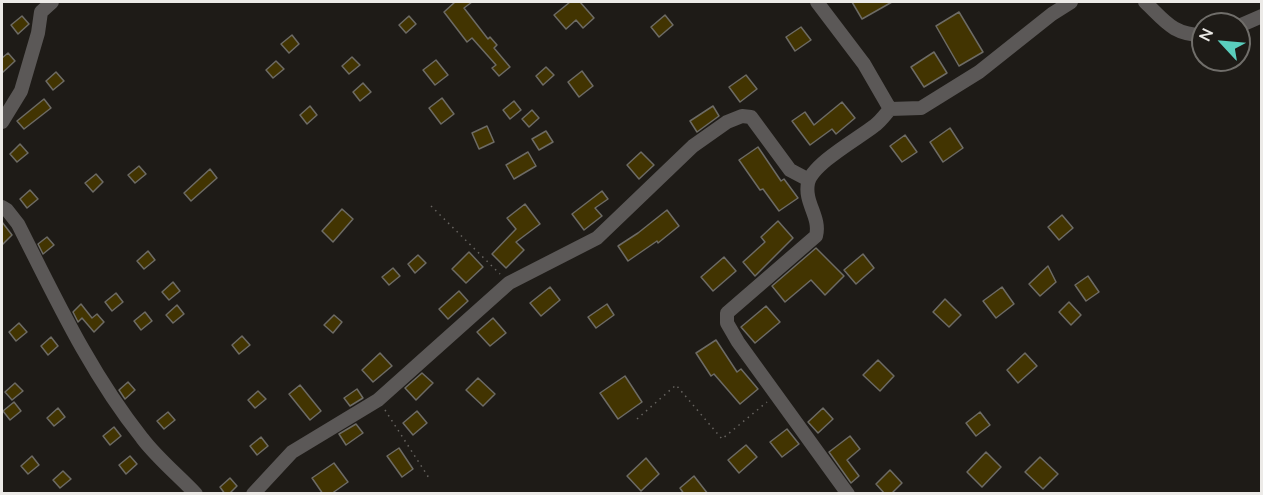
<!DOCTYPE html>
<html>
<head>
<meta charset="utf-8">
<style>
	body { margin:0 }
	#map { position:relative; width:1263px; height:495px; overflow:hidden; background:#1e1b17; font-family:"Nunito Sans",sans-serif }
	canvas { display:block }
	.frame { position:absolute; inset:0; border:3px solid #eceae7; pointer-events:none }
	.north { position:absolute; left:1191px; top:12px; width:60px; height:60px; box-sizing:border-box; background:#1e1b17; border:2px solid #706e6a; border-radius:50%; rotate:296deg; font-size:16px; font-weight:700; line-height:24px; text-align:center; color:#eceae7 }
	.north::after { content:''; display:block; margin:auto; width:21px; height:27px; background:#5acebd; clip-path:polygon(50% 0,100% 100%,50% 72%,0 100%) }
</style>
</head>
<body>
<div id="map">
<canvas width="1263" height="495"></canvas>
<div class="frame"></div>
<div class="north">N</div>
</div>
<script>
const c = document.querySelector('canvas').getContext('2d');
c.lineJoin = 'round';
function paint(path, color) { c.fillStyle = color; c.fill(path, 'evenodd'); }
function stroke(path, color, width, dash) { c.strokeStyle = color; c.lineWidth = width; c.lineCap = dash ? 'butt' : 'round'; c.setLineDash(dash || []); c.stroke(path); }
const building = new Path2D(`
	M455,2H472L464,8L488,39L490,37L497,45L494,48L510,67L499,76L492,68L496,65L472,38L467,42L444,12Z
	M570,2H580L594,18L583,28L576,20L566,29L554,15Z
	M852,2H892L862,19Z
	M959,12L983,52L959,66L936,26Z
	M665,15L673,25L659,37L651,27Z
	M22,16L29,24L18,34L11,25Z
	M409,16L416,24L406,33L399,25Z
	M801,27L811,40L795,51L786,37Z
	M292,35L299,44L289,53L281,44Z
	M934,52L947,73L924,87L911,67Z
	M8,53L15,61L2,73V58Z
	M352,57L360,65L349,74L342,66Z
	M436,60L448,75L435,85L423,70Z
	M276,61L284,69L273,78L266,70Z
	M546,67L554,75L543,85L536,76Z
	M582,71L593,86L579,97L568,82Z
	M56,72L64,81L53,90L46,81Z
	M746,75L757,89L740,102L729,87Z
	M363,83L371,92L360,101L353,92Z
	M442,98L454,114L441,124L429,108Z
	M44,99L51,108L24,129L17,121Z
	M514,101L521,110L510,119L503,110Z
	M842,102L855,118L836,134L832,129L810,145L792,121L805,112L814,125Z
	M310,106L317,115L307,124L300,115Z
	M713,106L719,116L697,132L690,121Z
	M532,110L539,118L529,127L522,119Z
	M487,126L494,142L479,149L472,133Z
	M950,128L963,148L943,162L930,142Z
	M546,131L553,142L539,150L532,139Z
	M905,135L917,152L902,162L890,146Z
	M20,144L28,153L17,162L10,154Z
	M758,147L781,181L784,179L798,198L779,211L763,189L760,190L739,160Z
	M528,152L536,166L514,179L506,165Z
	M641,152L654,165L639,179L627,165Z
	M139,166L146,174L135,183L128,175Z
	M210,169L217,178L191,201L184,193Z
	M96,174L103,182L93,192L85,183Z
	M30,190L38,199L27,208L20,199Z
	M602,191L608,199L595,208L602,216L584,230L572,214Z
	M525,204L540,224L516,242L524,250L506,268L492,254L516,229L507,218Z
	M342,209L353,219L333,242L322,231Z
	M667,210L679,226L658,243L657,241L628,261L618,246L638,233Z
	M1062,215L1073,228L1059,240L1048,227Z
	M778,221L793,238L755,276L743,262L765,242L761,237Z
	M2,222L12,235L2,245Z
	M47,237L54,245L43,254L38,244Z
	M816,248L844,276L825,295L811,280L785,302L772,286Z
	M148,251L155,260L144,269L137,261Z
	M469,252L483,267L466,283L452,269Z
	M863,254L874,268L856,284L844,270Z
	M418,255L426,263L415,273L408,264Z
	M724,257L736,271L713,291L701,277Z
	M1048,266L1056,282L1040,296L1029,284Z
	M393,268L400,276L389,285L382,277Z
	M1088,276L1099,292L1086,301L1075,285Z
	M173,282L180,291L169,300L162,292Z
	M550,287L560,300L541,316L530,303Z
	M1002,287L1014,304L996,318L983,301Z
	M459,291L468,301L448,319L439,309Z
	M116,293L123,302L112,311L105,302Z
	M945,299L961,315L949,327L933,312Z
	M1069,302L1081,315L1071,325L1059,312Z
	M81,304L92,318L97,314L104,322L94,332L82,318L78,322L73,312Z
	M607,304L614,315L596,328L588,317Z
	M177,305L184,314L173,323L166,315Z
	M766,306L780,322L755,343L741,327Z
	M145,312L152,321L141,330L134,321Z
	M334,315L342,322L333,333L324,325Z
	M493,318L506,333L490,346L477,332Z
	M19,323L27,332L16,341L9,332Z
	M242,336L250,345L239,354L232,345Z
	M51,337L58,346L48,355L41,346Z
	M716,340L737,372L741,369L758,389L740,404L714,374L711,376L696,353Z
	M380,353L392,366L373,382L362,370Z
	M1025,353L1037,366L1018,383L1007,370Z
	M878,360L894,376L880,391L863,375Z
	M422,373L433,383L416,400L405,388Z
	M625,376L642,402L618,419L600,393Z
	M478,378L495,394L483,406L466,390Z
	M128,382L135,390L125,399L119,390Z
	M15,383L23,391L12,400L5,392Z
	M300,385L321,411L310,420L289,394Z
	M357,389L363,398L350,406L344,398Z
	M258,391L266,399L255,408L248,400Z
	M14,402L21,411L10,420L3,411Z
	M58,408L65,417L54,426L47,418Z
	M823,408L833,419L818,433L808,422Z
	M417,411L427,423L413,435L403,423Z
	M168,412L175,420L164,429L157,421Z
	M980,412L990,425L976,436L966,423Z
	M356,424L363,433L346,445L339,434Z
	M114,427L121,436L110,445L103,436Z
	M787,429L799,444L782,457L770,442Z
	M850,436L860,449L847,460L859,476L851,483L829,452Z
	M261,437L268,446L257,455L250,446Z
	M746,445L757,457L739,473L728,460Z
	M399,448L413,469L402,477L387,456Z
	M986,452L1001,467L982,487L967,472Z
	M32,456L39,465L28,474L21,466Z
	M130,456L137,464L126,474L119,465Z
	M1040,457L1058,474L1043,489L1025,472Z
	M646,458L659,474L641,491L627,476Z
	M334,463L348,482L331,494H323L312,478Z
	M890,470L902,483L891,494H885L876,484Z
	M63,471L71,479L60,488L53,480Z
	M694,476L708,494H684L680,488Z
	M230,478L237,486L229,494H225L220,487Z`);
const path = new Path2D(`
	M431,206L500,274
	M385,410L429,478
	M637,419L676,385L722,439L767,402`);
const minor = new Path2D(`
	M817,2L864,64L890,109C885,115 880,122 874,126C859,138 812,164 808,183C804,203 821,217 816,236L727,313V323L738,342L848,494
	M1145,2C1165,21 1173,35 1203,35
	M1239,26L1262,16
	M890,109L921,108L979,72L1052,14L1071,2
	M2,122L21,91L38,33L41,12L52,2
	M2,207L7,210L18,224C55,297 90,373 142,438C157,458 178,475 196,494
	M253,494L292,452L378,400L509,283L597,238L693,146L727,122L742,116L751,117L790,170L809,180`);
paint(building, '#423401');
stroke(building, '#6d6b65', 1.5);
stroke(path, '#676460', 1.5, [1.5, 4.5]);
stroke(minor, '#5b5857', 14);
</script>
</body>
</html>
